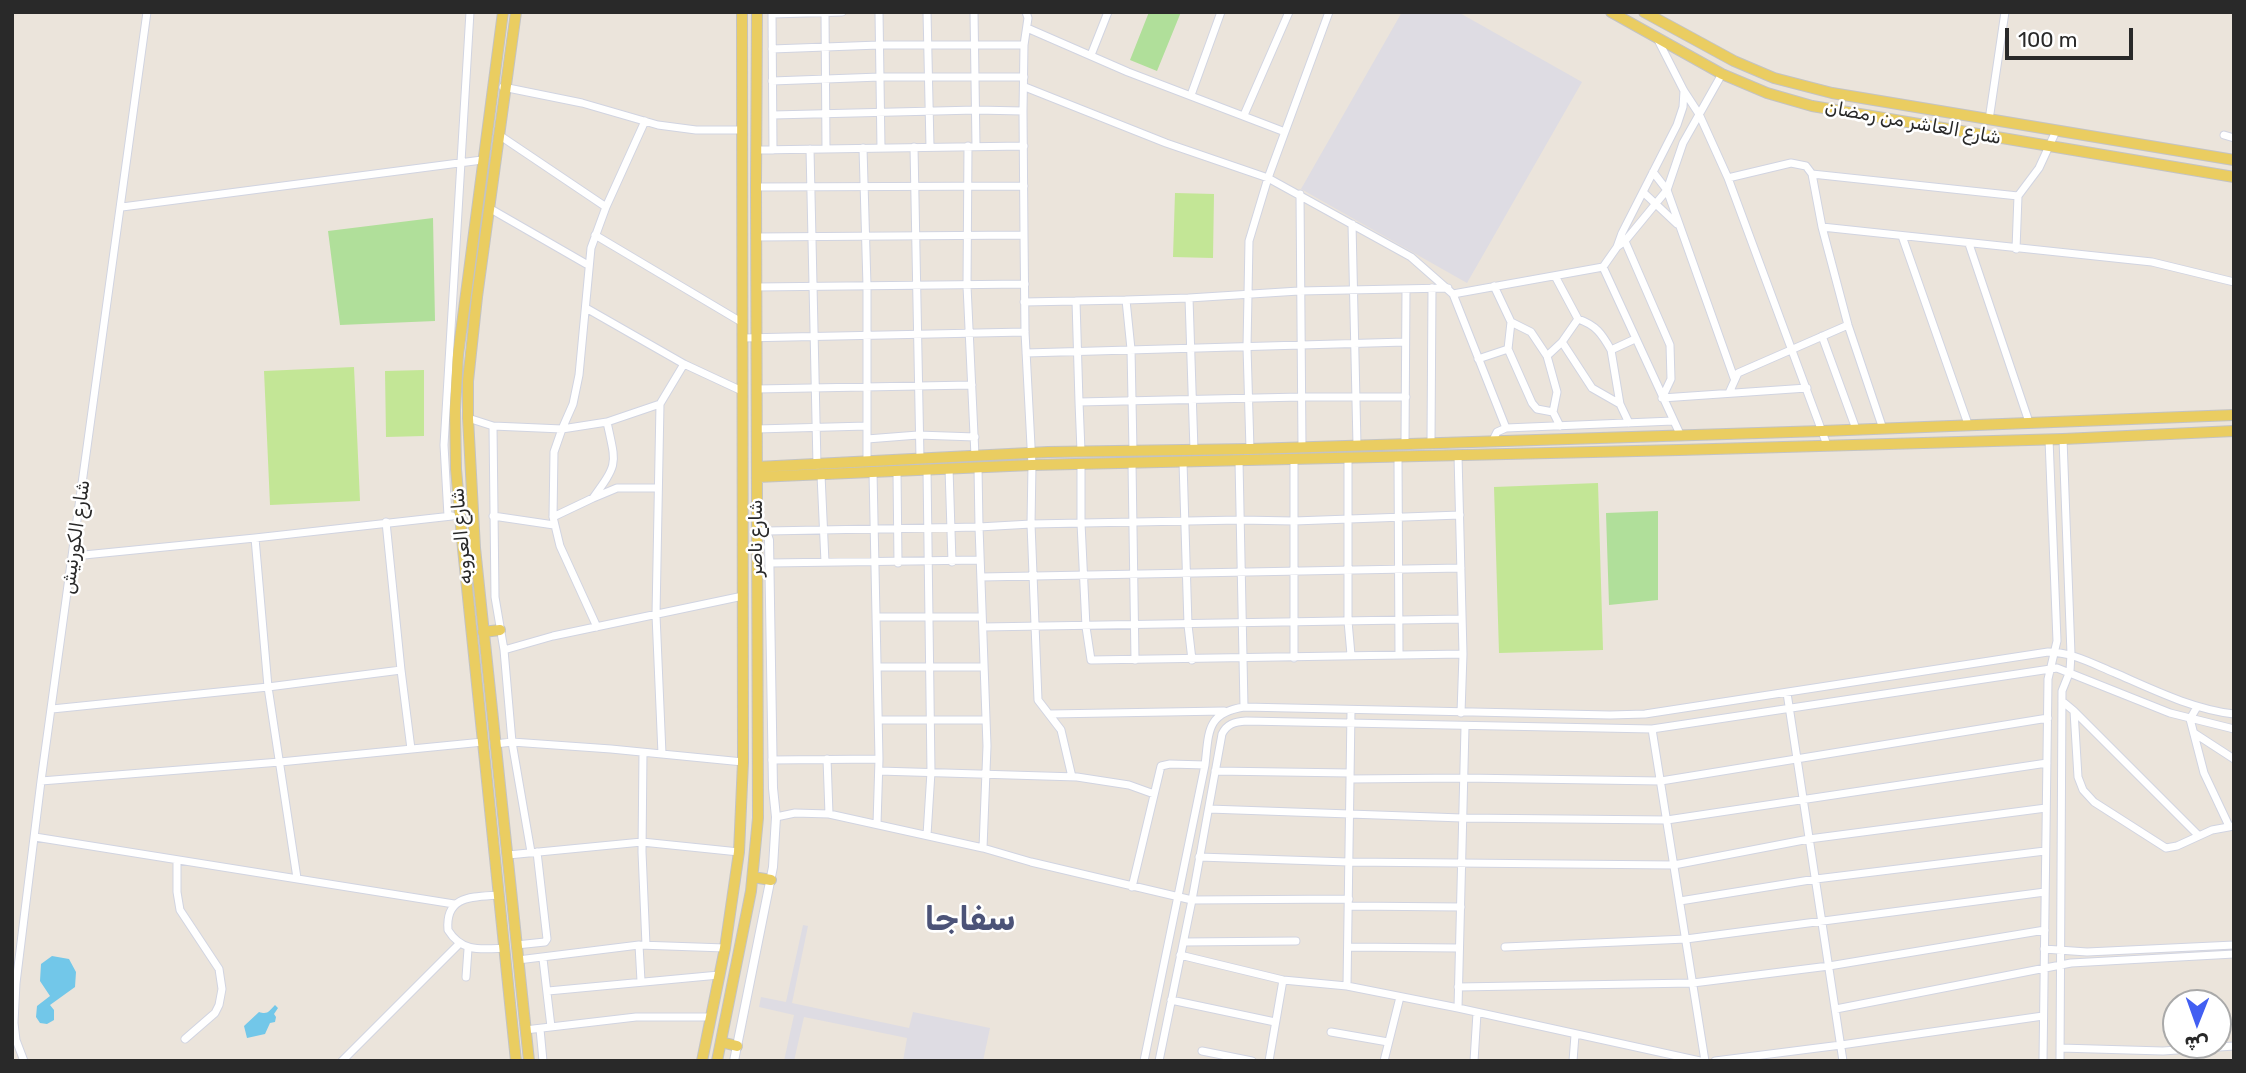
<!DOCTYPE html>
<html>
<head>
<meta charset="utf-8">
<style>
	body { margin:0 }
	#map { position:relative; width:2246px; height:1073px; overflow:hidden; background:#ebe4db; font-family:Rubik,"Noto Naskh Arabic",sans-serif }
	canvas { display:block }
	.frame { position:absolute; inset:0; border:14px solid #292929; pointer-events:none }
	.north { position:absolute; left:2162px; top:989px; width:70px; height:70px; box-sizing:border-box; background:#fff; border:2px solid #a9a9a9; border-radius:50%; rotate:181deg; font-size:19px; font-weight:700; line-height:28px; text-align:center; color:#292929 }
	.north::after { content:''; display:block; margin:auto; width:24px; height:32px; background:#425ff2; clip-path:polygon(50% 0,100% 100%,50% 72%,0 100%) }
	.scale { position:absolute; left:2005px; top:28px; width:128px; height:32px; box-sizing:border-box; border:4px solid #292929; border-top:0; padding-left:9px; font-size:21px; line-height:24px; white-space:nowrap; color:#292929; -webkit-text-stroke:5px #fff; paint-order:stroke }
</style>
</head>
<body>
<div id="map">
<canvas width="2246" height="1073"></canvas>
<div class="frame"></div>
<div class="north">ش</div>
<div class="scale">100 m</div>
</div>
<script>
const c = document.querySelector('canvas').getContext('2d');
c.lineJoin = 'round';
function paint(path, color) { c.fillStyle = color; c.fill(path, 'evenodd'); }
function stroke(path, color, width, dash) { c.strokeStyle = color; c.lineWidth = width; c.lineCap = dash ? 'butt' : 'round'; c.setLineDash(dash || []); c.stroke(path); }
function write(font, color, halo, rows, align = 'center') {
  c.font = font + ' Rubik,"Noto Naskh Arabic",sans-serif'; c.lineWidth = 5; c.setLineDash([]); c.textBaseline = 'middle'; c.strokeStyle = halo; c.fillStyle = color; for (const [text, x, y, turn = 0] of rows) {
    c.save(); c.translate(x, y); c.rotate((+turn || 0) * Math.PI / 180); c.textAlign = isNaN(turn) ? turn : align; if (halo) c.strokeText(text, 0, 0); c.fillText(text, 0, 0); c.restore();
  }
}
const industrial = new Path2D(`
	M1402,12H1458L1582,82L1467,283L1301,189Z
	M803,925L808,926L792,1003L909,1028L913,1012L990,1028L983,1061H903L907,1038L804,1017L794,1061H784L794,1015L759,1007L761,997L786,1002Z`);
const green = new Path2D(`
	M1149,12H1181L1157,71L1130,60Z
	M433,218L435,321L340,325L328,231Z
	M1658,511V600L1609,605L1606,513Z`);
const pitch = new Path2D(`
	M1175,193L1214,194L1213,258L1173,257Z
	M354,367L360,501L270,505L264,371Z
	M424,370V436L386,437L385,371Z
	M1598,483L1603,650L1499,653L1494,487Z`);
const water = new Path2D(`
	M52,956L69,959L76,972L75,987L50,1005L54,1010V1020L47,1024L40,1023L36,1017L37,1006L50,996L40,981L41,964Z
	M275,1005L278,1008L274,1014L276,1017L275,1022L270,1023L265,1034L247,1038L244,1026L259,1012C268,1015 269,1011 275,1005Z`);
const minor = new Path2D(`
	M772,12L773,150
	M825,12L826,148
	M879,12L881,148
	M927,12L930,147
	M974,12L976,146
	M772,14L842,12
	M1027,28L1128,72L1285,132
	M1658,40L1684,91L1699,114L1728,178L1827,445
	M772,49L879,45H1024
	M1091,55L1108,12
	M772,81L880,77H1024
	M503,87L582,103L658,125L696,130H742
	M1025,87L1166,143L1268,178L1411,257L1453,294L1506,428L1497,432L1493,440
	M1191,95L1221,12
	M773,115L976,110L1023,111
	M1244,115L1289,12
	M1989,120L2005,12
	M499,135L606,207
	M2224,135L2234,138
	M968,146L967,286L975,456
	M914,147L920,459
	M863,148L867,286V462
	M810,149L817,465
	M757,150L1024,146
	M1653,172L1667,190L1734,378
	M1812,174L2018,196
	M1728,178L1791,163L1806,166L1812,174L1822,227L2152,262L2234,282
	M756,187L1024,186
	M1643,192L1677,224
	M1300,194L1302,447
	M122,207L482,160
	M489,208L588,265
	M1352,224L1357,445
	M1822,227L1848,325L1883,429
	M595,235L743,323
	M1902,236L1968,424
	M757,237L1024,235
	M1624,239L1670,345L1671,379L1662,398
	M1969,244L2029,422
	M1617,247L1625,241L1667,190L1683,143L1722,74
	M2016,249L2018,196L2039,168L2056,131
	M1603,267L1680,434
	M1555,276L1578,319L1562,342L1592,388L1620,404L1629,423
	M1494,286L1511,322L1531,332L1547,356L1562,342
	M757,287L1025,284
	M1453,294L1603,267L1617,247L1622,233L1677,125L1683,107L1684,91
	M1126,300L1189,298
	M1024,302L1076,301
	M586,308L684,364
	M1578,319C1596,325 1602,334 1611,350L1635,339
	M1511,322L1508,349L1532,403L1537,409L1553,412
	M1822,336L1856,429
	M743,338L1025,332
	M1611,350L1620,404
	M1026,353L1405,342
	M1547,356L1557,392L1553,412L1560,426
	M1478,359L1508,349
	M757,389L972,385
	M1729,393L1738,373L1848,325
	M1662,398L1807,388
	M1079,402L1076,301L1126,300L1131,349L1133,451
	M660,404L656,615L662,754
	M468,418L493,426L562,429L554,452L553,517L560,546L597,627
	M607,422L660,404L684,364L742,391
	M493,426L495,597L504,650L512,742L531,852
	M1506,428L1673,421
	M562,429L573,404L579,375L591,248L606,207L645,121
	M562,429L607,422C616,465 619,462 593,498L617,488H658
	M757,429L867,426
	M867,439L918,435L975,437
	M1431,442L1432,288
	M1405,443L1406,289
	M1250,449L1247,347L1249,241L1268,178L1329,12
	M1194,450L1189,298L1299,291L1448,288
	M1081,451L1079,402L1301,397H1406
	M1398,458L1399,655
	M1294,459V658
	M1348,459V621L1351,655
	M1239,461L1244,707
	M1183,462L1188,625L1192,660
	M1132,463L1135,660
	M1081,464V523L1086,627L1091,660L1463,654L1458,455
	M949,468L952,562
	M927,469L931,772L927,835
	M873,472L879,759L877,824
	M897,472L898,563
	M821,475L825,562
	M448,516L444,445L470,12
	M493,516L554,525
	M553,517L593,498
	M386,522L401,670
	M767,531L979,527L978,467
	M255,538L268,687L297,878
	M74,556L255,538L452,516
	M770,563L980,560
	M981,577L1461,568
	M877,617H982
	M983,627L1462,619
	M504,650L553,636L743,596
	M878,667H983
	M1787,693L1843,1061
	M2062,701L2074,711L2078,777L2083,790L2094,802L2166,848L2177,846L2212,830L2234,826
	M2197,707L2190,719L2204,773L2229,826
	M52,709L268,687L401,670L411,749
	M2074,711L2198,835
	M1461,713L1463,654
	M1050,714L1224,711
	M879,720H985
	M1652,729L1705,1061
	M2194,733L2234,759
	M495,744L512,742L611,749L743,762
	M643,753L642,852L646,945
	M827,759L829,814
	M772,760L879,759
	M879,771L1077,777L1129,785L1154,794
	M1215,771L1350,773
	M1072,777L1061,730L1038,700L1031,524L1240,520L1294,521L1460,515
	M1350,779L1463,778L1661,781L2048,718
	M41,781L280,762L483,742
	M1209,809L1462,818L1667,820L2047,763
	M776,817L795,813L829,814L983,848L1031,862L1192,900L1349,899
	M35,837L454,904
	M983,848L987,746L979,527L1031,524L1032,465L1025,332L1024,235L1023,111L1024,45L1028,18L1026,12
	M508,855L642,842L739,852
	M1199,857L1348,862L1674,865L1809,839L2046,808
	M177,860V892L180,910L219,969L222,989L219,1005L215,1013L185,1039
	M1132,887L1161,766L1170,764L1205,765
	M499,895C473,897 445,895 448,930C462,953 482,949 505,948
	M1680,901L1816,879L2045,851
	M1349,906L1461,907
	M1184,942L1296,941
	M516,945L545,942L547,939L537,852
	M639,945L641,981
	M1348,947L1459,948
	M1505,947L1686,939L2045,892
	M2044,949L2087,952L2234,945
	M1180,955L1283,980L1347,986L1458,1008L1700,1061
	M543,959L551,1027
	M518,960L639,945L725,948
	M466,977L468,949
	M1347,986L1351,711
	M1458,987L1693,983L1829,966L2045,930
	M548,991L719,975
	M1171,1000L1275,1022
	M1458,1008L1465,727
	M1836,1009L2071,963L2234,954
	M540,1029L543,1061
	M525,1030L636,1017H710
	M1331,1032L1388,1042
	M2060,1048L2163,1051L2234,1046
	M1202,1051L1252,1061
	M24,1061L16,1040L14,1023L16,983L41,781L147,12
	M342,1061L459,944
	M1144,1061L1205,765C1209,732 1206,713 1244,707L1610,715L1645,714L2048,652C2072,652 2093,664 2115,673C2154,690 2192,709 2234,714
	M1159,1061L1192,900L1222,734C1227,724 1234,722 1246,721L1652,729L2057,668L2170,713L2234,729
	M1269,1061L1283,980
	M1384,1061L1400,997
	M1474,1061L1477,1013
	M1573,1061L1575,1035
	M1715,1061L1841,1045L2043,1016
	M2043,1061L2048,679L2057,641L2049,439
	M2060,1061L2062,691L2070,671L2071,654L2063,439`);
const tertiary = new Path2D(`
	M734,1061L773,867L776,817L773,788L769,540L764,526L757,520`);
const primary = new Path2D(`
	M503,12L458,355L455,410L456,469L463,549L516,1061
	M516,12L477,297L468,381V418L475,548L529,1061
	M1611,12L1722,74L1767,93L1812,106L2234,177
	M1644,12L1734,61L1774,78L1832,93L2234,160
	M757,467L1048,452L1250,449L1822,431L2234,415
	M757,477L1032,465L1679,450L2063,439L2234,431
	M483,632L500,630
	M753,877L771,880
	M721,1042L737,1046
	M702,1061L725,948L739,852L743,762L742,12
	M717,1061L751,891L758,818L756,187L757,12`);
const streetNames = [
	["شارع العاشر من رمضان",1913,123,10],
	["شارع العروبه",462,536,-95],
	["شارع الكورنيش",76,537,-82],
	["شارع ناصر",757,538,-90]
];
const townNames = [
	["سفاجا",970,920]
];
paint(industrial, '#dedce3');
paint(green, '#b0df9a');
paint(pitch, '#c3e696');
paint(water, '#72c7e9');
stroke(minor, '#d1d4e1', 9);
stroke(tertiary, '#d1d4e1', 10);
stroke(primary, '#c3c3c3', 12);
stroke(minor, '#fff', 7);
stroke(tertiary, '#fff', 8);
stroke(primary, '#eacd61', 10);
write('19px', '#292929', '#fff', streetNames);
write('bold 33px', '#4c5378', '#fff', townNames);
</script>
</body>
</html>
